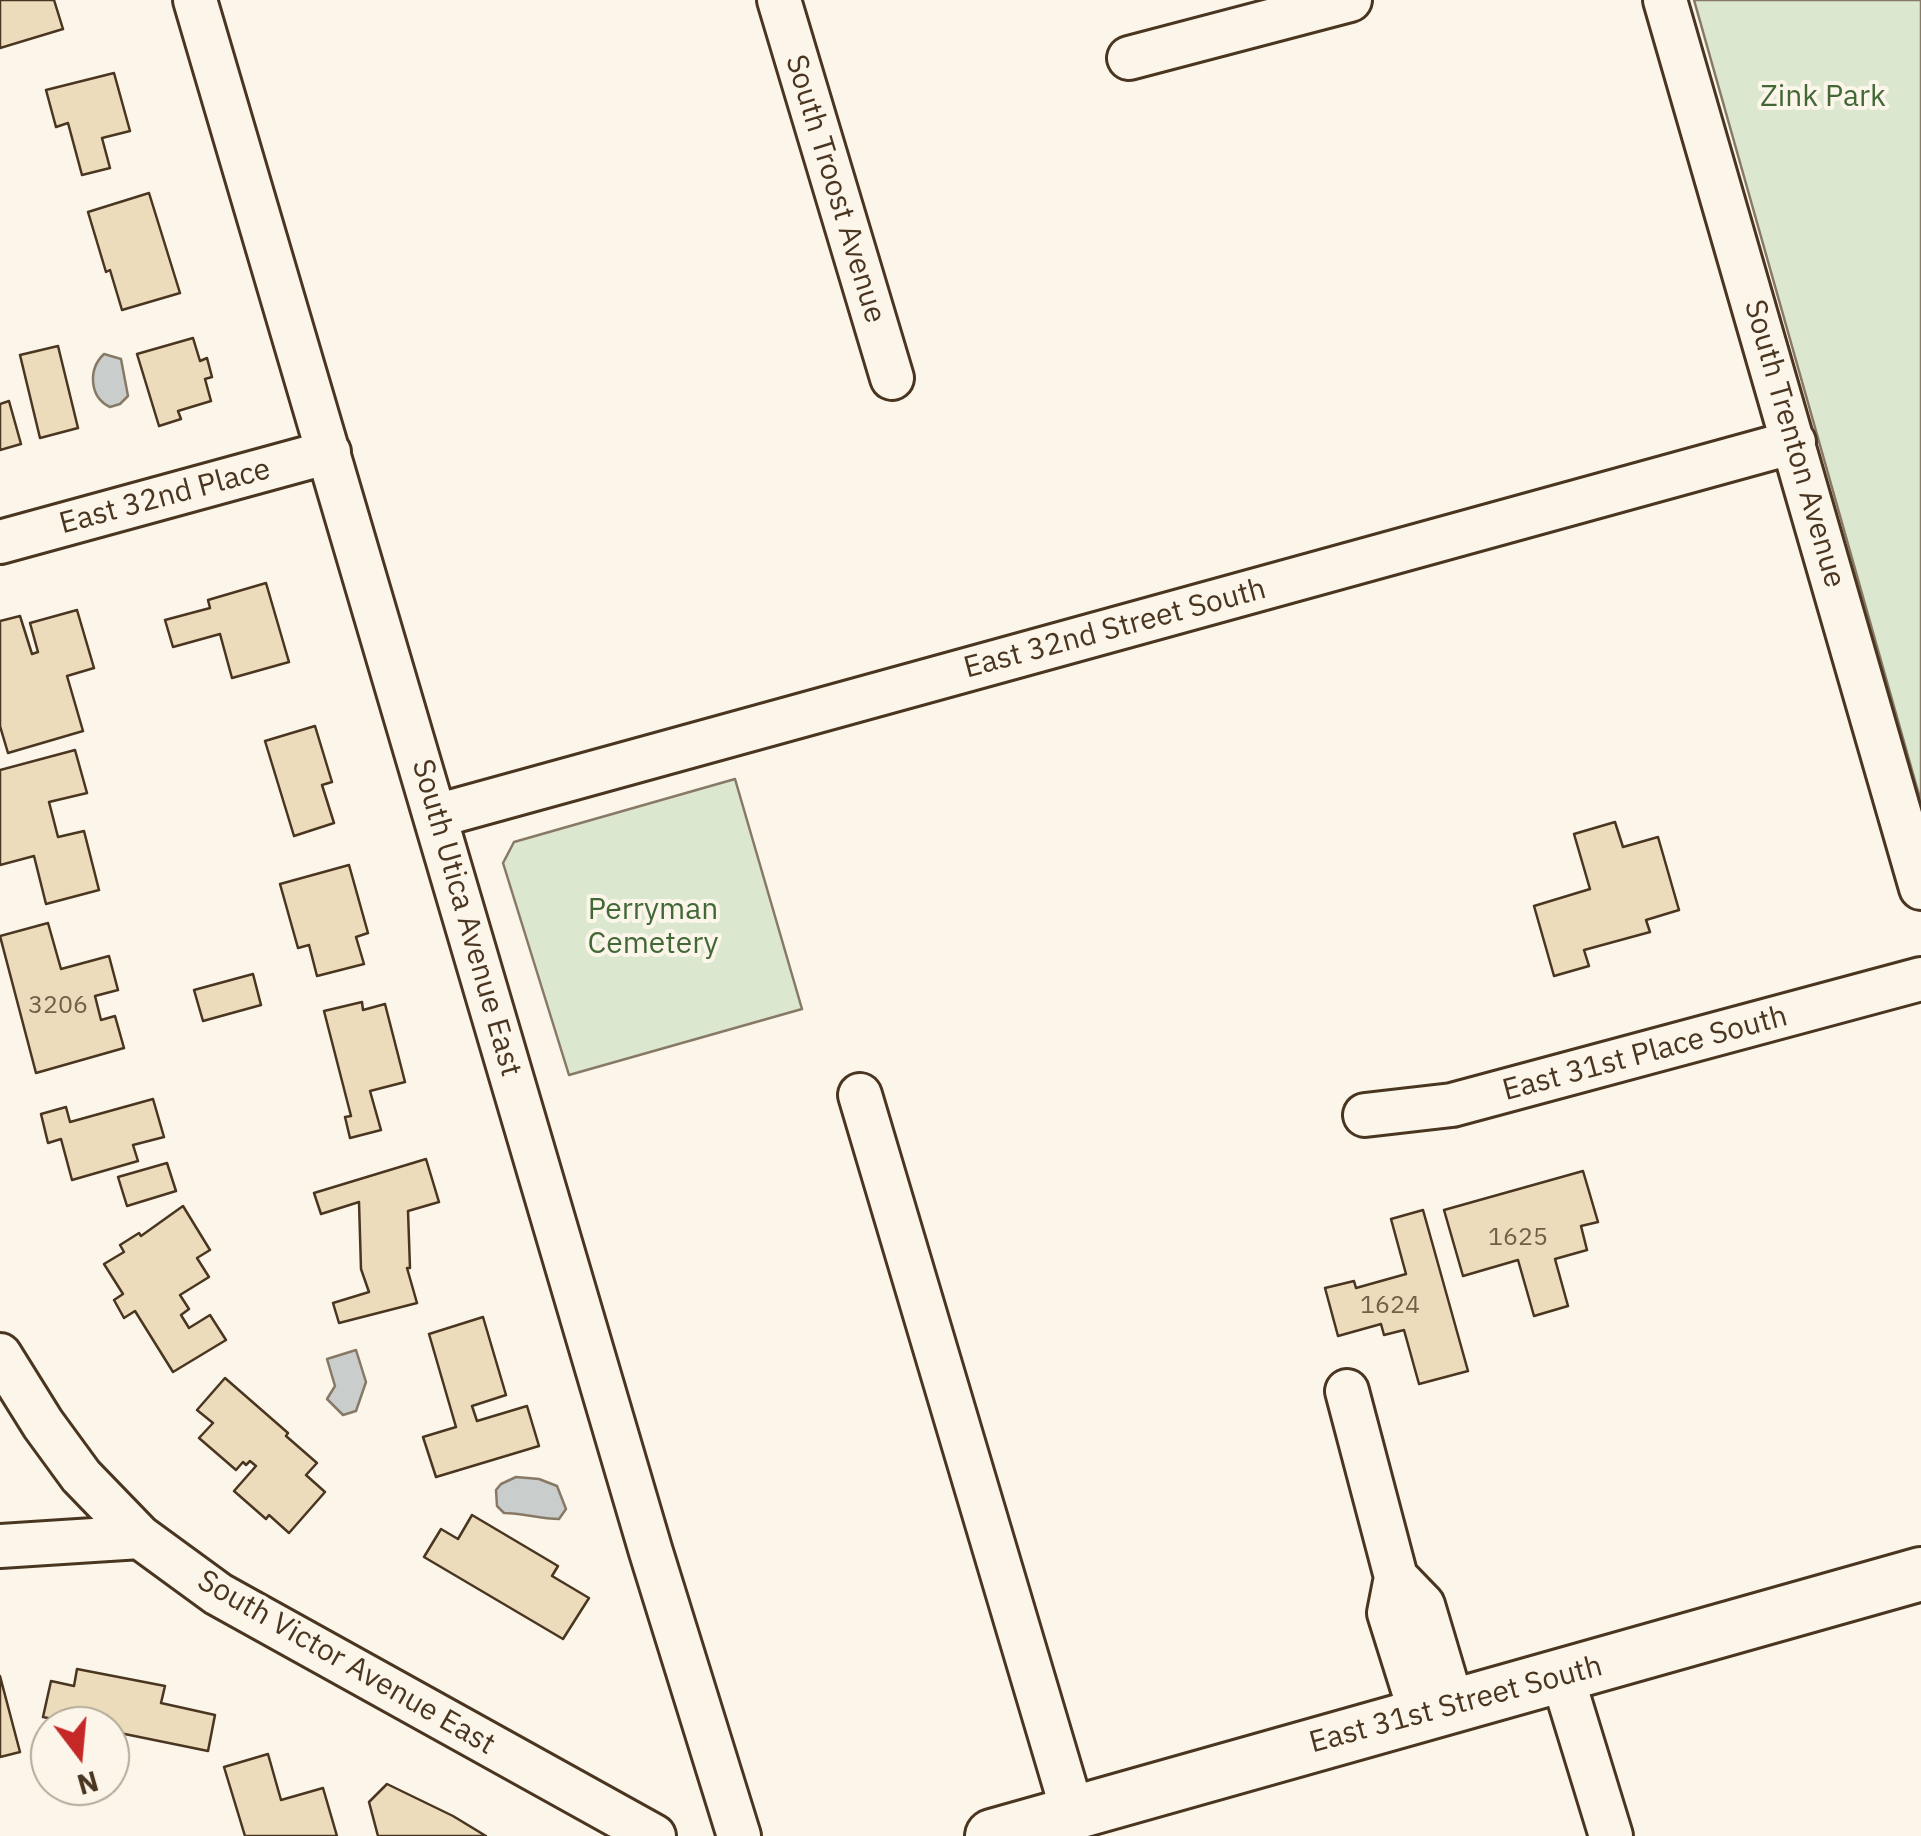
<!DOCTYPE html>
<html>
<head>
<meta charset="utf-8">
<style>
	body { margin:0 }
	#map { position:relative; width:1921px; height:1836px; overflow:hidden; background:#fbf6e9; font-family:"IBM Plex Sans",sans-serif }
	canvas { display:block }
	.north { position:absolute; left:30px; top:1706px; width:100px; height:100px; box-sizing:border-box; background:#fbf6e9; border:2px solid #b4a999; border-radius:50%; rotate:164deg; font-size:28px; font-weight:700; line-height:40px; text-align:center; color:#4a3520 }
	.north::after { content:''; display:block; margin:auto; width:35px; height:45px; background:#c62828; clip-path:polygon(50% 0,100% 100%,50% 72%,0 100%) }
</style>
</head>
<body>
<div id="map">
<canvas width="1921" height="1836"></canvas>
<div class="north">N</div>
</div>
<script>
const c = document.querySelector('canvas').getContext('2d');
c.lineJoin = 'round';
function paint(path, color) { c.fillStyle = color; c.fill(path, 'evenodd'); }
function stroke(path, color, width, dash) { c.strokeStyle = color; c.lineWidth = width; c.lineCap = dash ? 'butt' : 'round'; c.setLineDash(dash || []); c.stroke(path); }
function write(font, color, halo, rows, align = 'center') {
  c.font = font + ' "IBM Plex Sans",sans-serif'; c.lineWidth = 8; c.setLineDash([]); c.textBaseline = 'middle'; c.strokeStyle = halo; c.fillStyle = color; for (const [text, x, y, turn = 0] of rows) {
    c.save(); c.translate(x, y); c.rotate((+turn || 0) * Math.PI / 180); c.textAlign = isNaN(turn) ? turn : align; if (halo) c.strokeText(text, 0, 0); c.fillText(text, 0, 0); c.restore();
  }
}
const green = new Path2D(`
	M1694,0H1921V802Z
	M735,779L802,1009L569,1075L503,863L514,842Z`);
const water = new Path2D(`
	M104,354L121,359L128,396L120,404L110,407C89,397 88,369 104,354Z
	M356,1350L366,1382L356,1411L343,1415L327,1399L335,1386L327,1359Z
	M516,1477L539,1479L557,1486L566,1509L559,1519C539,1519 524,1513 504,1513L497,1506L496,1490L501,1484Z`);
const building = new Path2D(`
	M0,0H54L63,29L0,48Z
	M114,73L130,131L102,138L110,168L82,175L68,123L56,127L46,90Z
	M149,193L180,293L122,310L110,270L106,272L88,212Z
	M193,338L200,361L207,358L212,377L205,379L211,401L178,411L181,419L159,426L137,354Z
	M58,346L78,428L40,438L20,355Z
	M9,401L21,444L0,450V404Z
	M266,583L289,662L232,678L220,634L173,647L165,620L210,608L208,600Z
	M77,610L94,668L67,676L83,731L8,753L0,726V621L20,616L32,654L38,652L30,623Z
	M315,726L332,782L322,785L334,823L294,836L265,741Z
	M75,750L87,793L49,802L58,837L84,831L99,890L46,904L34,856L0,865V770Z
	M1615,822L1623,847L1658,837L1679,910L1646,920L1650,932L1584,950L1589,966L1554,976L1534,906L1590,889L1574,834Z
	M349,865L368,933L356,937L364,964L317,976L309,945L298,948L280,884Z
	M48,923L61,969L109,956L118,990L95,996L101,1020L115,1016L124,1048L36,1073L0,936Z
	M253,974L261,1005L203,1021L194,990Z
	M362,1002L363,1010L385,1004L405,1082L370,1091L381,1130L350,1138L345,1117L351,1116L324,1011Z
	M153,1099L164,1137L133,1145L138,1161L72,1180L61,1139L48,1143L41,1114L66,1107L70,1122Z
	M426,1159L439,1202L408,1211L410,1268H407L417,1303L339,1323L333,1303L369,1292L361,1269L359,1202L321,1214L314,1193Z
	M167,1163L176,1191L127,1206L118,1177Z
	M1583,1171L1598,1222L1581,1226L1587,1250L1555,1259L1568,1306L1534,1316L1518,1260L1463,1276L1444,1210Z
	M183,1206L210,1250L197,1258L209,1277L180,1295L189,1309L181,1315L189,1328L210,1315L226,1340L173,1372L135,1311L124,1318L114,1300L123,1294L104,1264L124,1252L120,1245L139,1233L141,1236Z
	M1423,1210L1468,1371L1419,1384L1404,1330L1384,1335L1381,1324L1338,1336L1325,1288L1354,1281L1356,1288L1406,1274L1391,1219Z
	M483,1317L506,1395L472,1406L477,1421L527,1406L539,1446L436,1477L423,1437L456,1427L429,1334Z
	M225,1378L288,1433L286,1436L317,1463L306,1475L325,1492L289,1533L269,1515L266,1519L234,1491L256,1466L250,1461L246,1465L243,1462L236,1470L199,1438L213,1423L197,1410Z
	M472,1515L558,1566L552,1576L589,1598L563,1639L424,1557L441,1529L458,1539Z
	M77,1669L165,1686L161,1703L215,1715L208,1751L110,1731V1726H87L43,1717L51,1681L74,1686Z
	M0,1676L20,1752L0,1757Z
	M268,1754L281,1800L323,1788L337,1836H245L224,1767Z
	M387,1784L453,1816L486,1836H378L369,1802Z`);
const minor = new Path2D(`
	M195,0L651,1552L739,1836
	M779,0L892,378
	M1665,0L1921,888
	M1129,58L1350,0
	M0,542L329,452
	M436,816L1794,442
	M860,1095L1073,1813
	M1365,1115L1452,1105L1921,979
	M0,1355L43,1424L81,1476L140,1537L218,1594L654,1836
	M1347,1391L1396,1577
	M0,1546L140,1537
	M1562,1676L1611,1836
	M1421,1715L1389,1613L1396,1577L1423,1605L1453,1706`);
const major = new Path2D(`
	M992,1836L1921,1574`);
const numberNames = [
	["3206",58,1006],
	["1625",1518,1238],
	["1624",1390,1306]
];
const parkNames = [
	["Zink Park",1823,97],
	["Perryman",653,910],
	["Cemetery",653,944]
];
const streetNames = [
	["South Troost Avenue",835,189,73],
	["South Trenton Avenue",1794,444,74],
	["East 32nd Place",165,497,-15],
	["East 32nd Street South",1115,629,-15],
	["South Utica Avenue East",466,918,74],
	["East 31st Place South",1645,1054,-15],
	["South Victor Avenue East",346,1663,30],
	["East 31st Street South",1456,1705,-15]
];
paint(green, '#dce7d0');
stroke(green, '#887966', 2.5);
paint(water, '#c9cecd');
stroke(water, '#887966', 2.5);
paint(building, '#ecdcbc');
stroke(building, '#4a3520', 2.5);
stroke(minor, '#4a3520', 48);
stroke(major, '#4a3520', 58);
stroke(minor, '#fbf6e9', 42);
stroke(major, '#fbf6e9', 52);
write('25px', '#725f47', null, numberNames);
write('30px', '#436837', '#fbf6e9', parkNames);
write('30px', '#4a3520', '#fbf6e9', streetNames);
</script>
</body>
</html>
